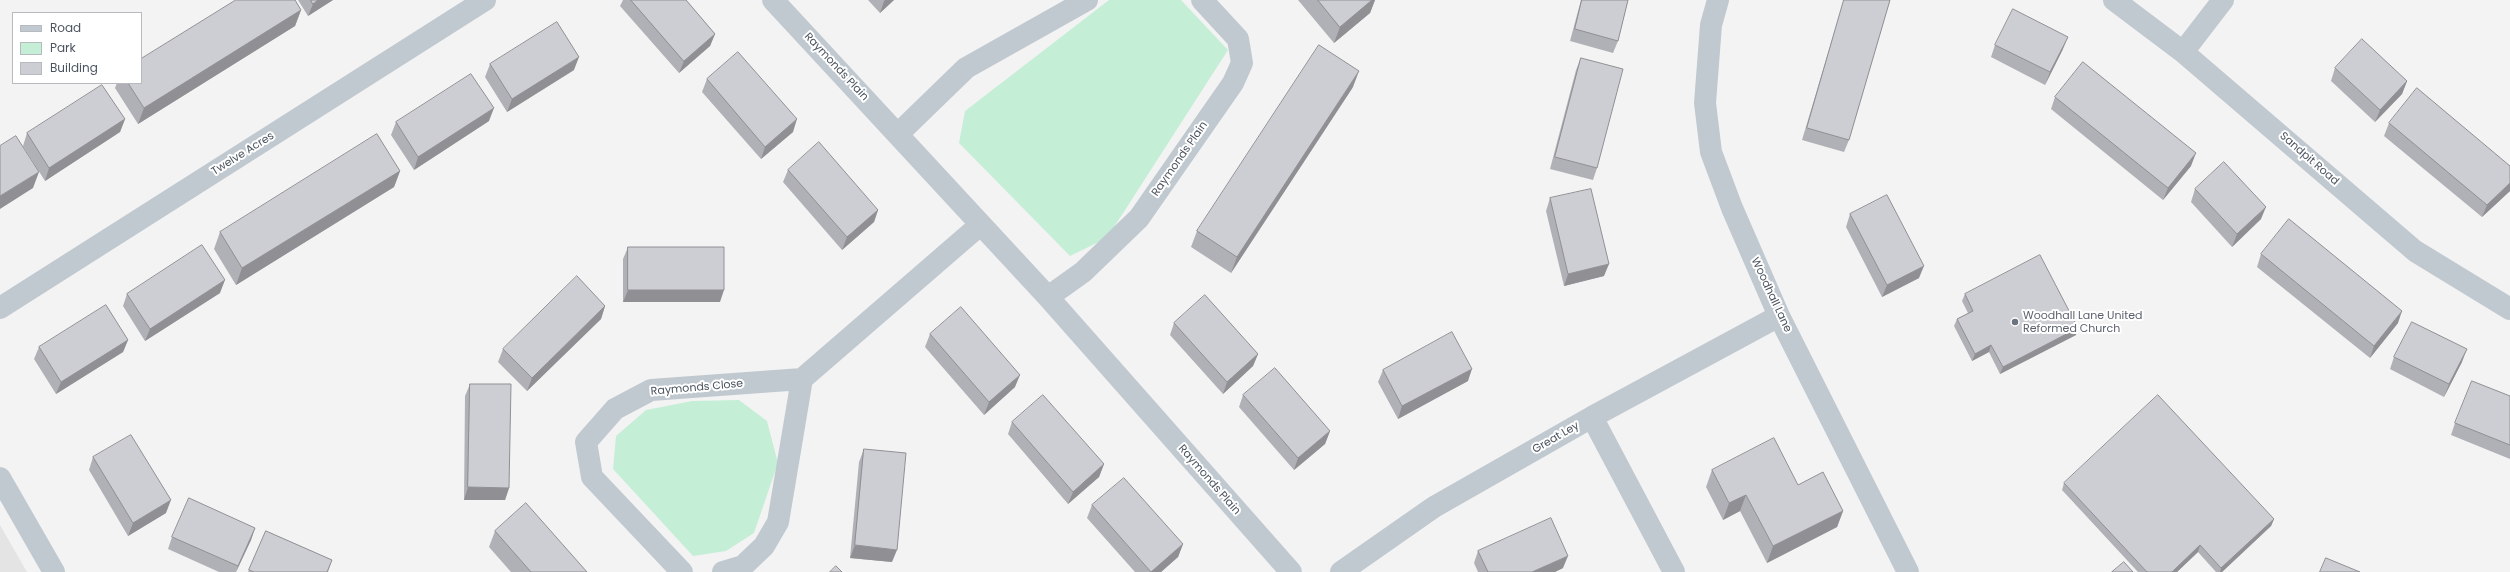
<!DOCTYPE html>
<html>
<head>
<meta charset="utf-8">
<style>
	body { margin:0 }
	#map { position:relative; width:2510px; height:572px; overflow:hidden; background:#f4f3f3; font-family:Poppins,sans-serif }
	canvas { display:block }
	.legend { position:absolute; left:12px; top:12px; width:130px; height:72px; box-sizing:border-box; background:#fff; border:1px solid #b7bbbf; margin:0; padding:5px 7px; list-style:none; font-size:12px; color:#4b545f }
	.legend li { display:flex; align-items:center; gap:8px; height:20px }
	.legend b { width:20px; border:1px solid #b7bbbf }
</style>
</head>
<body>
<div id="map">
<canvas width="2510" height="572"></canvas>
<ul class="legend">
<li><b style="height:5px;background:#c1c9d0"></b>Road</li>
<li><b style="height:11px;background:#c5eed7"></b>Park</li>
<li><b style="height:11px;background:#cdced4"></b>Building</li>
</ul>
</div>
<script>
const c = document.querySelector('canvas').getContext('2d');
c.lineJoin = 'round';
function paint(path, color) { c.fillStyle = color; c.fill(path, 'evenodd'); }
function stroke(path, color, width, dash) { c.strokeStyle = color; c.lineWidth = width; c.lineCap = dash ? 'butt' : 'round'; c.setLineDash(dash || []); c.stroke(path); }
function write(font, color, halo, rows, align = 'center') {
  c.font = font + ' Poppins,sans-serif'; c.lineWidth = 4; c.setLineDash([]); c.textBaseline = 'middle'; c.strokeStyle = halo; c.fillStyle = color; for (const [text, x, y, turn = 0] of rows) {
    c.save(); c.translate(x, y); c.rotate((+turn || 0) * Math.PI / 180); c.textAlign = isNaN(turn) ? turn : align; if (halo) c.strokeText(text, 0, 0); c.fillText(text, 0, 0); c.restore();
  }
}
const education = new Path2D(`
	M0,525L27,572H0Z`);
const green = new Path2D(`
	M1109,0H1181L1228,50L1107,238L1070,256L959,143L965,111Z
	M739,400L767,421L778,463L754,533L726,551L693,556L613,469L616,436L646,410L692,401Z`);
const minor = new Path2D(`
	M773,0L1048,297L1291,572
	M1718,0L1711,25L1705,103L1711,152L1732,208L1779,316L1908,572
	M2114,0L2183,52L2415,251L2510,309
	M2183,52L2223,0
	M899,133L966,68L1087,0
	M1048,297L1083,272L1139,218L1233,83L1242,63L1238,39L1202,0
	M0,308L485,0
	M1592,417L1674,572
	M0,478L54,572
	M682,572L592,477L586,442L615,409L651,390L802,379L980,225
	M723,572L743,566L764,546L778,522L802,379
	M1341,572L1434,507L1592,417L1779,316`);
const wall = new Path2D(`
	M298,0H333L308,16Z
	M623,0H686L715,34L710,46L679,73L620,6Z
	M868,0H894L880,13Z
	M1298,0H1375L1370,13L1334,43Z
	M1581,0H1628L1618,41L1613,53L1570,41Z
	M1844,0H1890L1849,140L1844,152L1802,140Z
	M301,10L295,26L138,124L115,88L117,83H141Z
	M1995,45L2063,49L2045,85L1991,57Z
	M1581,58L1597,168L1593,180L1550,169L1576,70Z
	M490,64L574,70L507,112L485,77Z
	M2335,68L2407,81L2402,94L2375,122L2331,81Z
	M707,79L793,132L761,159L702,92Z
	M1353,87L1231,273L1191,247L1197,231Z
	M2055,97L2191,166L2163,200L2051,109Z
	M125,119L120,132L45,181L23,146L27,133Z
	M489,121L414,170L391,135L396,122Z
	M2389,123L2510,166V191L2482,217L2384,136Z
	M788,170L878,210L874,222L842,250L783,182Z
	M400,171L394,187L236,285L214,249L220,232Z
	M2195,189L2261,219L2232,247L2191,202Z
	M1550,198L1604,276L1564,286L1546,211Z
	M1850,214L1919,278L1882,297L1846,227Z
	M628,247L720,302H623V259Z
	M2261,254L2398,323L2370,358L2257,267Z
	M220,293L145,341L123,306L127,294Z
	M1965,294L2076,335L2000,374L1989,352L1972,361L1954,326L1957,319L1968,313L1962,301Z
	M605,306L601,319L527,391L498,362L503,349Z
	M1174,323L1258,354L1253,366L1223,394L1170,335Z
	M930,334L1015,387L984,415L925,347Z
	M128,340L123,352L56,394L34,359L39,347Z
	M2394,357L2462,362L2444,397L2390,369Z
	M1383,370L1468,381L1398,419L1378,382Z
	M470,384L509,488L505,500H464L465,396Z
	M1243,395L1330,431L1325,444L1294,470L1239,407Z
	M2510,396V459L2451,435L2455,423Z
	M1012,422L1104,464L1099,477L1068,504L1008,434Z
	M864,449L892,562L850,558L859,462Z
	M93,457L166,513L128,536L89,470Z
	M1712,470L1798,485L1843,511L1837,527L1767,563L1740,511L1723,520L1706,487Z
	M2064,483L2274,519L2271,526L2222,572H2216L2198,552L2177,572H2138L2062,490Z
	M1092,505L1183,544L1178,557L1161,572H1135L1087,518Z
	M255,528L251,540L236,572H219L168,549L172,537Z
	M266,531L332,560L328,572H248Z
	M495,531L587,572H511L489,547Z
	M1478,551L1563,568L1555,572H1478L1474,563Z`);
const shadedWall = new Path2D(`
	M318,0H333L308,16L313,4Z
	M885,0H894L880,13L884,1Z
	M1372,0H1375L1370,13L1334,43L1340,27Z
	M301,10L295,26L138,124L144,108Z
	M715,34L710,46L679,73L684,61Z
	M2068,37L2063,49L2045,85L2050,72Z
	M579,57L574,70L507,112L512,99Z
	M1359,71L1353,87L1231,273L1237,257Z
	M2407,81L2402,94L2375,122L2380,110Z
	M494,108L489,121L414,170L418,157Z
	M125,119L120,132L45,181L49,168Z
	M797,119L793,132L761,159L765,147Z
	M2196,153L2191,166L2163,200L2168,188Z
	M400,171L394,187L236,285L242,268Z
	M39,172L33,188L0,209V196Z
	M2510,183V191L2482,217L2487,205Z
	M2266,207L2261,219L2232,247L2237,234Z
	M878,210L874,222L842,250L847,237Z
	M1609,264L1604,276L1564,286L1568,274Z
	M1924,266L1919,278L1882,297L1887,285Z
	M225,280L220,293L145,341L150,329Z
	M628,290H724L720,302H623Z
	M605,306L601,319L527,391L532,378Z
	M2402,311L2398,323L2370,358L2374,346Z
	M2078,328L2076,335L2000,374L2003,367Z
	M128,340L123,352L56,394L61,382Z
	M1991,345L1989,352L1972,361L1975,354Z
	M2467,349L2462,362L2444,397L2449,384Z
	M1258,354L1253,366L1223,394L1227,382Z
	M1472,369L1468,381L1398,419L1402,406Z
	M1020,375L1015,387L984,415L989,402Z
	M1330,431L1325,444L1294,470L1298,458Z
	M1104,464L1099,477L1068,504L1073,492Z
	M468,487L509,488L505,500H464Z
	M1746,495L1740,511L1723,520L1729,503Z
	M171,500L166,513L128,536L133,523Z
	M1843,511L1837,527L1767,563L1773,546Z
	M2274,519L2271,526L2222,572H2220L2221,568Z
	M255,528L251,540L236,572L238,566Z
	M1183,544L1178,557L1161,572H1151Z
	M855,545L897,550L892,562L850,558Z
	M2200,545L2198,552L2177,572H2172Z
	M1568,556L1563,568L1555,572H1532Z`);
const building = new Path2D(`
	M236,0H295L301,10L144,108L128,83H141V59Z
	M311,0H318L313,4Z
	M631,0H686L715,34L684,61Z
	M1318,0H1372L1340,27Z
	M1582,0H1628L1618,41L1575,29Z
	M1844,0H1890L1849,140L1807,128Z
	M2013,9L2068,37L2050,72L1995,45Z
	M557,22L579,57L512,99L490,64Z
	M2362,39L2407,81L2380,110L2335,68Z
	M1319,45L1359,71L1237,257L1197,231Z
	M738,52L797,119L765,147L707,79Z
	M1581,58L1623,69L1597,168L1555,157Z
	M2083,62L2196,153L2168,188L2055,97Z
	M471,74L494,108L418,157L396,122Z
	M102,85L125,119L49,168L27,133Z
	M2417,88L2510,166V183L2487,205L2389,123Z
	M377,134L400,171L242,268L220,232Z
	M16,136L39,172L0,196V146Z
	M819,142L878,210L847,237L788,170Z
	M2224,162L2266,207L2237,234L2195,189Z
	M1591,189L1609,264L1568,274L1550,198Z
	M1887,195L1924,266L1887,285L1850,214Z
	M2289,219L2402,311L2374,346L2261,254Z
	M202,245L225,280L150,329L127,294Z
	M628,247H724V290H628Z
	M2040,255L2078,328L2003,367L1991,345L1975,354L1957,319L1973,311L1965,294Z
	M577,276L605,306L532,378L503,349Z
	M1205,295L1258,354L1227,382L1174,323Z
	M106,305L128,340L61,382L39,347Z
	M961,307L1020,375L989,402L930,334Z
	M2412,322L2467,349L2449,384L2394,357Z
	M1452,332L1472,369L1402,406L1383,370Z
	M1275,368L1330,431L1298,458L1243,395Z
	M2472,381L2510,396V445L2455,423Z
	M470,384H511L509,488L468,487Z
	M1043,395L1104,464L1073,492L1012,422Z
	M2158,395L2274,519L2221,568L2200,545L2172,572H2147L2064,483Z
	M131,435L171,500L133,523L93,457Z
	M1774,438L1798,485L1823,472L1843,511L1773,546L1746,495L1729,503L1712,470Z
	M864,449L906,453L897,550L855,545Z
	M1124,478L1183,544L1151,572L1092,505Z
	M189,498L255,528L238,566L172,537Z
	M526,503L587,572H531L495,531Z
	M1551,518L1568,556L1532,572H1488L1478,551Z
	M266,531L332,560L327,572H254L249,570Z
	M2326,558L2360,572H2320Z
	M2124,562L2133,572H2112Z
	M836,566L842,572H830Z`);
const markers = [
	[2015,322,4,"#6b7280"]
];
const streetNames = [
	["Raymonds Plain",836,67,47],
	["Twelve Acres",243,154,-32],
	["Raymonds Plain",1180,159,-55],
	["Sandpit Road",2309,159,41],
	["Woodhall Lane",1771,295,65],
	["Raymonds Close",697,388,-5],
	["Great Ley",1556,438,-30],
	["Raymonds Plain",1209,480,49]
];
const worshipNames = [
	["Woodhall Lane United",2023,316],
	["Reformed Church",2023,329]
];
paint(education, '#e5e4e4');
paint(green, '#c5eed7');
stroke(minor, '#c1c9d0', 22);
paint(wall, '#b0b1b6');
paint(shadedWall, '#909094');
paint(building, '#cdced4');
stroke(building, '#909094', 1);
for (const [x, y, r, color] of markers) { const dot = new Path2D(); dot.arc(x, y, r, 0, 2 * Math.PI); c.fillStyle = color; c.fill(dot); stroke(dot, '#fff', 1.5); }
write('11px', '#4b545f', '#fff', streetNames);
write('11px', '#5b616d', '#fff', worshipNames, 'left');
</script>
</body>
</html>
